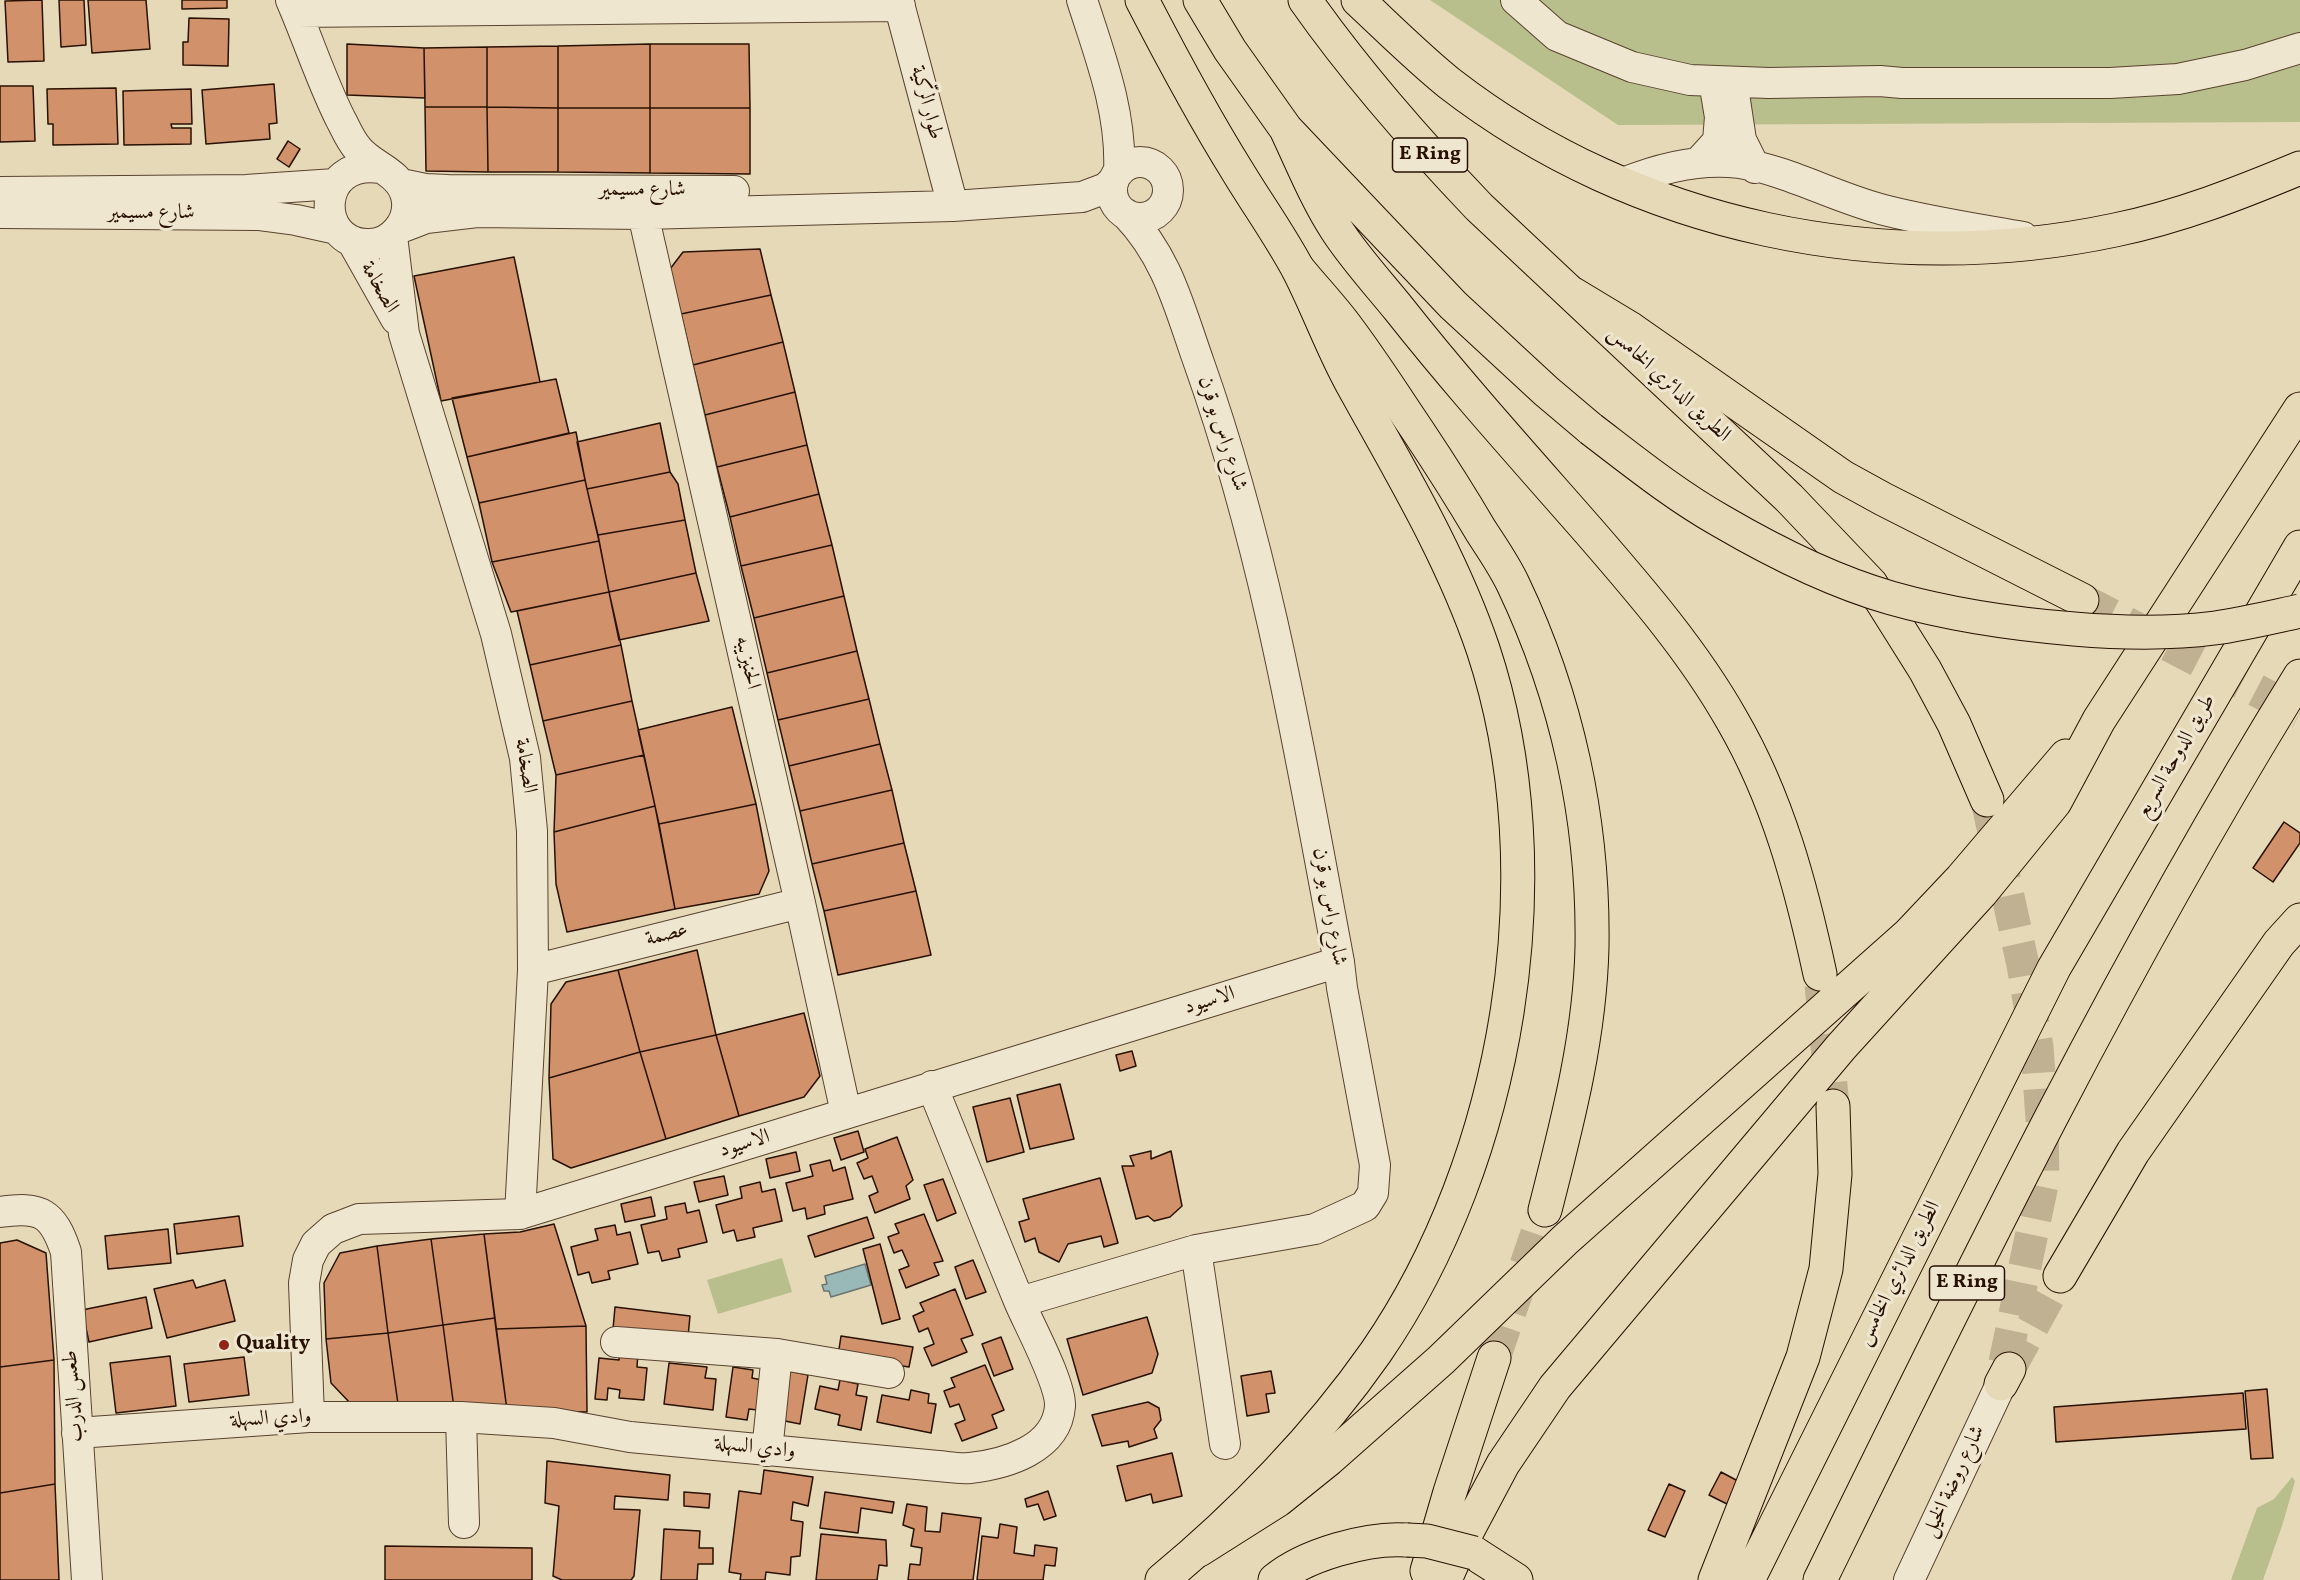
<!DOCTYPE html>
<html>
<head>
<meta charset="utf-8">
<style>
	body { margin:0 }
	canvas { display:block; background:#e6d9b7 }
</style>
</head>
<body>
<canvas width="2300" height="1580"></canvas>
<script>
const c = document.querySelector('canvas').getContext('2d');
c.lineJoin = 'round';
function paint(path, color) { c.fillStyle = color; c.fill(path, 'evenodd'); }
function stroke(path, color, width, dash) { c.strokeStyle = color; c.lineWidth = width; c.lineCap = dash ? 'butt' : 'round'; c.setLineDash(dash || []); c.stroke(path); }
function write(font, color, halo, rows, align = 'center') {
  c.font = font + ' Vollkorn,Amiri,serif'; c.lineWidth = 6; c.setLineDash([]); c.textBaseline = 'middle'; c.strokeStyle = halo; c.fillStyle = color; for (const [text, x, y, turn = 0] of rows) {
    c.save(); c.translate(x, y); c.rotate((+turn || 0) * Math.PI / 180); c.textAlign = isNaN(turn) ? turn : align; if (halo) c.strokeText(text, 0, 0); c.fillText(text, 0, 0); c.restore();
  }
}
const green = new Path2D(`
	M1430,0H2300V122L1618,125Z
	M782,1258L792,1292L718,1314L707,1280Z
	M2292,1477L2295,1481L2282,1526L2263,1580H2231L2257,1508L2274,1499Z`);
const water = new Path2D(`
	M865,1264L871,1285L831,1297L829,1291H824L822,1285L827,1284L825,1276Z`);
const building = new Path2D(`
	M42,0L44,61L8,62L5,1Z
	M59,0H84L86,45L61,47Z
	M88,0H146L150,49L92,53Z
	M182,0H227V8L182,9Z
	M189,18L229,19L228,66L183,65V42H188Z
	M347,44L424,48L425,98L347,95Z
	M650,44H749L750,108H650Z
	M650,44V108H558V46Z
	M558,46V108L487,107V47Z
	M487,47V107H425L424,48Z
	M274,84L277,123L269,124L270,139L206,144L202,90Z
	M0,86H33L35,141L0,142Z
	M116,88L118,144L53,145V124H48L47,89Z
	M191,89L192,124H171L172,128H191V144L124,145L123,91Z
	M425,107H487L488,172L426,171Z
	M487,107L558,108V172H488Z
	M558,108H650V173L558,172Z
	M650,108H750V174L650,173Z
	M288,141L300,149L289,167L277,159Z
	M760,249L771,295L681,314L670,269L683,252Z
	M514,257L540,382L441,401L414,276Z
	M771,295L783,342L693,365L681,314Z
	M783,342L795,392L705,415L693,365Z
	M556,379L569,433L467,457L452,398Z
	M795,392L807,445L717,467L705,415Z
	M660,423L670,472L587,489L577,442Z
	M576,432L585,480L479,503L467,457Z
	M807,445L819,494L730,517L717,467Z
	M670,472L678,484L685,520L598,535L587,489Z
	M585,480L599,541L492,562L479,503Z
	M819,494L832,545L741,566L730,517Z
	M685,520L696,573L609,592L598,535Z
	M599,541L609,592L511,612L492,562Z
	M832,545L844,596L754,618L741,566Z
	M696,573L709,621L619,640L609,592Z
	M609,592L621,645L530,665L517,611Z
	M844,596L857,651L767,673L754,618Z
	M621,645L632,701L543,721L530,665Z
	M857,651L869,699L778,720L767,673Z
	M869,699L880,744L789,766L778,720Z
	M632,701L644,755L556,775L543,721Z
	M732,707L756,804L659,824L638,730Z
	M880,744L892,790L800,811L789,766Z
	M644,755L655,806L554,832L556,775Z
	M892,790L904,843L812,864L800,811Z
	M756,804L769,871L759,894L675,909L659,824Z
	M655,806L675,909L567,932L556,884L554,832Z
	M2284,822L2300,833V843L2273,882L2253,868Z
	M904,843L916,891L824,911L812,864Z
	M916,891L931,955L838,975L824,911Z
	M697,950L716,1035L640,1052L618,970Z
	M618,970L640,1052L549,1078L551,1004L566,982Z
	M804,1013L820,1076L804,1097L739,1116L716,1035Z
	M716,1035L739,1116L666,1139L640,1052Z
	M1132,1051L1136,1066L1120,1071L1116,1055Z
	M640,1052L666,1139L571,1168L553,1159L549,1078Z
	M1060,1084L1074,1139L1030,1149L1017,1095Z
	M1010,1098L1024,1152L987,1162L973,1107Z
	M858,1131L864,1152L841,1160L834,1138Z
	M897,1137L913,1180L906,1186L910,1199L875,1213L869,1196L878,1192L872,1176L864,1179L857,1163L868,1158L865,1149Z
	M1151,1151V1159L1171,1151L1182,1206L1170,1217L1154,1221L1148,1216L1136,1219L1122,1166H1134L1130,1156Z
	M796,1152L800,1171L770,1178L766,1159Z
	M830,1160L833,1171L845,1167L853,1199L824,1206L825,1214L807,1219L805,1208L793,1211L786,1183L813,1176L810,1165Z
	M724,1176L728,1195L699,1202L694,1182Z
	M1100,1178L1118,1243L1104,1247L1101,1236L1068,1244L1059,1262L1039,1252L1035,1238L1025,1242L1019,1222L1029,1219L1023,1199Z
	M943,1179L956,1213L937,1221L924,1185Z
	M760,1182L762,1192L775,1189L782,1221L753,1228L755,1237L737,1241L734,1230L723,1233L716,1205L742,1198L740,1187Z
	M651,1197L655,1216L625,1222L621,1204Z
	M685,1203L687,1213L699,1210L707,1242L678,1249L680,1257L662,1261L659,1251L648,1253L641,1225L667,1219L665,1207Z
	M924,1214L943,1261L934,1263L939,1275L906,1288L899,1270L909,1266L902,1250L894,1253L888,1237L899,1233L895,1224Z
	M239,1216L243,1246L177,1254L174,1224Z
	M867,1217L874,1238L815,1257L808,1236Z
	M554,1224L586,1326L496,1329L484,1234L520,1232Z
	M615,1225L617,1235L630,1232L638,1264L608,1271L610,1279L592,1283L589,1272L578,1275L571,1247L598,1240L595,1229Z
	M168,1229L171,1263L108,1269L105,1236Z
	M484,1234L495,1318L443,1325L431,1239Z
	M431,1239L443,1325L388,1333L377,1246Z
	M17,1240L46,1253L54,1360L0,1367V1243Z
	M880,1244L900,1319L882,1324L863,1249Z
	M377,1246L388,1333L326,1339L324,1283L340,1253Z
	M973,1260L986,1292L966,1299L955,1267Z
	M193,1280L196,1288L225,1280L235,1321L167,1338L154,1289Z
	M955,1289L973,1335L961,1339L967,1352L932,1366L924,1348L934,1344L928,1328L919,1332L913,1316L924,1311L920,1303Z
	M146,1297L152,1328L89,1342L82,1310Z
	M615,1307L690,1316L688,1337L613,1329Z
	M1147,1317L1158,1354L1152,1373L1083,1395L1067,1339Z
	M495,1318L507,1410L454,1408L443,1325Z
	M443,1325L454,1408L398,1404L388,1333Z
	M586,1326L587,1412L507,1410L496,1329Z
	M388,1333L398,1404L352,1405L331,1383L326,1339Z
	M841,1336L913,1347L909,1367L838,1356Z
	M1001,1337L1013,1369L994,1376L982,1344Z
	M620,1351L638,1352L637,1367L647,1368L644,1400L619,1398L620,1390L608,1388L607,1400L595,1399L599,1358L619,1360Z
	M170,1356L176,1406L116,1413L110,1363Z
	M244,1357L249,1395L189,1402L184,1364Z
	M54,1360L55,1484L0,1493V1367Z
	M669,1363L707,1367L705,1378L716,1379L713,1410L664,1404Z
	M985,1365L1004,1410L992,1415L997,1428L962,1441L955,1424L965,1420L959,1404L950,1407L944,1391L955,1387L951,1378Z
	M733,1367L753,1370L752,1378L762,1380L757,1410L749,1409L747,1420L726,1417Z
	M789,1371L808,1375L800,1424L780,1420Z
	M1271,1371L1275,1393L1266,1394L1269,1412L1247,1416L1241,1376Z
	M840,1380L858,1384L856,1395L867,1397L861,1430L838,1425L840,1415L815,1409L820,1386L838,1390Z
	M2267,1389L2273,1458L2251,1459L2245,1391Z
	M911,1390L929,1394L928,1403L936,1404L931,1433L877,1422L882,1395L909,1400Z
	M2243,1393L2246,1429L2056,1442L2054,1407Z
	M1148,1402L1159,1408L1161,1420L1154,1429L1157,1438L1129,1447L1128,1441L1102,1446L1092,1415Z
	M1172,1453L1182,1496L1153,1503L1151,1494L1126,1501L1117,1466Z
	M547,1461L670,1475L668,1500L615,1496L614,1509L640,1510L634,1576L631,1580H562L553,1576L559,1506L545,1503Z
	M764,1470L813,1477L808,1506L793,1502L791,1520L803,1522L800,1556L791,1557L790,1575L766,1572L765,1580H740L741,1574L729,1572L739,1491L761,1494Z
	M1721,1472L1738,1481L1727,1504L1709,1495Z
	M55,1484L59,1580H0V1493Z
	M1669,1484L1685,1491L1665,1537L1648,1530Z
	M1048,1491L1056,1516L1044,1520L1038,1504L1027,1507L1025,1499Z
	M684,1492L710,1494L709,1508L684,1506Z
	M825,1492L894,1502L892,1513L861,1508L858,1533L820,1528Z
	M907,1504L927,1507L925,1531L940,1532L942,1513L981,1518L973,1580H908L910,1564L920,1565L922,1548L911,1546L914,1529L903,1525Z
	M1000,1524L1017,1527L1014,1553L1034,1556L1035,1545L1057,1548L1055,1566L1045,1565L1043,1580H977L982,1536L998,1538Z
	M664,1529L700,1531L699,1548H713V1564H698L697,1580H661Z
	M821,1534L886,1540L887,1566L879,1565L877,1580H816Z
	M385,1546L532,1548V1580H385Z`);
const majorTunnel = new Path2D(`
	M1987,800L2023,965L2037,1047L2042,1119L2043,1180L2004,1367`);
const highwayTunnel = new Path2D(`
	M2082,600L2300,713
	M1821,985L1833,1106
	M1494,1358L1545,1210
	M2009,1369L2060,1276`);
const minor = new Path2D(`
	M291,0C308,39 321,80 340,118C346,129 350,140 358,149C373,167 400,172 406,196C412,221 391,246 366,244C315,242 316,159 380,168
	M898,0L953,206
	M1082,0C1100,56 1122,112 1119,172
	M1516,0L1557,36L1632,67L1690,80L1769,83L1880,81L1902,83H2110L2178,79L2245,65L2300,48
	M297,12L900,6
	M1734,94L1741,140L1755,168
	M1112 190a28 28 0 1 1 56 0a28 28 0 1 1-56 0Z
	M1698,163L1718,141L1720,117L1714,81
	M1623,183C1658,169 1701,158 1739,163C1791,171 1837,199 1888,211C1932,222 1978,229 2023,237
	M401,184L425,189L448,190L734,191
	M644,191L643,214L800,903L846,1113
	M0,192L246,190L335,184
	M0,213L258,215L296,220L337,229
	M400,228L426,218L477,212L643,214L953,206L1082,197L1106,188L1114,180
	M392,236L404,334L496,634L525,758L532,831L533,970L520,1214
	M352,241L396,319
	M533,970L800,903
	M0,1212C41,1206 53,1213 66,1252L87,1580
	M1196,1250L1225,1444
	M1020,1302L1196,1250L1315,1229L1365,1206L1373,1193L1375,1165L1342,988L1339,962C1301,760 1268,557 1199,363C1179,307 1168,258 1126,214
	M616,1342L777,1354L889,1373
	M309,1417L304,1283L308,1260L316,1244L333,1229L359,1219L520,1214L1339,962
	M461,1417L464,1523
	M77,1433L309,1417H461L554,1423L630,1437L938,1466C949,1467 960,1469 970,1468C1006,1464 1057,1449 1060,1406C1061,1383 1029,1325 1019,1301C989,1229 961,1157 932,1086
	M767,1451L777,1354
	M1909,1580L2001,1384`);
const major = new Path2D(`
	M1142,0C1172,58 1203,116 1238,172C1258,205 1281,237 1299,271C1318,308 1332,348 1352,384C1400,471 1451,555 1483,649C1557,872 1509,1159 1376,1352C1318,1435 1240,1516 1162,1580
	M1305,0C1357,74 1417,142 1479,207L1789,498L1871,584L1925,670L1954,724L1987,800`);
const highway = new Path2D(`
	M1200,0L1230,50L1286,129L1453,305L1546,391L1591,429
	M1358,0C1388,28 1417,57 1449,83C1636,228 1885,279 2115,230C2179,217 2240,193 2300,168
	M1286,129C1302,163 1316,198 1336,229C1354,257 1378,283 1399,309C1459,385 1524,457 1588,530C1640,590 1693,651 1732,720C1778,799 1801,886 1820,974
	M1299,270C1313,287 1328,303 1342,321C1369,356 1393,394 1418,431C1440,464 1461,497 1481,531C1492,548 1504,565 1513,584C1567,697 1594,821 1592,947C1590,1037 1567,1124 1545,1210
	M1573,294L1631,329L1843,477L1883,499L2082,600
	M2060,1276L2133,1152L2279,943L2300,920
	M2001,1384L2009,1369
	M1199,1550L1278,1500L1329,1459L1441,1360L1565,1240L1909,934L1961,879L2066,756
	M1474,1553L1516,1580
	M1427,1571L1450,1492L1494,1358
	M1275,1580C1305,1555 1368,1537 1407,1540
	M1445,1580L1461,1543L1503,1464L1555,1387L1842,1046L1981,893L2055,802L2099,720L2300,409
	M1715,1580L1803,1357L1826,1269L1835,1174L1833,1106
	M1748,1580L2054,968L2300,547
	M1820,1580C1970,1274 2120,966 2300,676`);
const highwayBridge = new Path2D(`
	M1591,429C1633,461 1675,495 1721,521C1774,552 1832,581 1891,598C1951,615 2013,624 2074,629C2121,633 2169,634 2215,628C2243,624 2272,617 2300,611
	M1407,1540L1427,1541L1474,1553`);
const markers = [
	[224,1345,6,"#8f2418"]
];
const shields = [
	[1430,155,75],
	[1967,1283,75]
];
const shieldNames = [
	["E Ring",1430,155],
	["E Ring",1967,1283]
];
const streetNames = [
	["طوار الرّكية",925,103,75],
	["شارع مسيمير",642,191],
	["شارع مسيمير",151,214],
	["الصخامة",378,288,60],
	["الطريق الدائري الخامس",1668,385,43],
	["شارع راس بو قرن",1221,434,72],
	["الحنيزيبه",746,663,77],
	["طريق الدوحة السريع",2177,757,-60],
	["الصخامة",524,766,81],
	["شارع راس بو قرن",1328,907,80],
	["عصمة",667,936,-14],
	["الاسيود",1210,1002,-17],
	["الاسيود",745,1145,-17],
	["الطريق الدائري الخامس",1900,1274,-63],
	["طعس الدرب",75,1396,-94],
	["وادي السهلة",271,1420,-3],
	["وادي السهلة",755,1449,6],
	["شارع روضة الخيل",1955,1482,-65]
];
const poiNames = [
	["Quality",236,1345]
];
paint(green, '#b8be8c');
paint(water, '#99b8b8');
stroke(water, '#6c756f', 1.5);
paint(building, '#d1926b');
stroke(building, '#281101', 1.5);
stroke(majorTunnel, '#c0b193', 33, [33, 16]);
stroke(highwayTunnel, '#c0b193', 33, [33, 16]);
stroke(minor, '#58432e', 32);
stroke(major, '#281101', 35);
stroke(highway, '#281101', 35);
stroke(minor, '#efe6d0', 30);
stroke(major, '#e6d9b7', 33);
stroke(highway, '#e6d9b7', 33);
stroke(highwayBridge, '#281101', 35, []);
stroke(highwayBridge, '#e6d9b7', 33);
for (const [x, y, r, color] of markers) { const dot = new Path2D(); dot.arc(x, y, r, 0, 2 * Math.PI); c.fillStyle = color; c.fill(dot); stroke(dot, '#efe6d0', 2); }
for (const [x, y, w] of shields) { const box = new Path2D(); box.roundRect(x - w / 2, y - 17, w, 34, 4.5); c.fillStyle = '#efe6d0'; c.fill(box); stroke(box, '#281101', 1.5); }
write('bold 20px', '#281101', null, shieldNames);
write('21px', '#281101', '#efe6d0', streetNames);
write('bold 21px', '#281101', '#efe6d0', poiNames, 'left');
</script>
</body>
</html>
